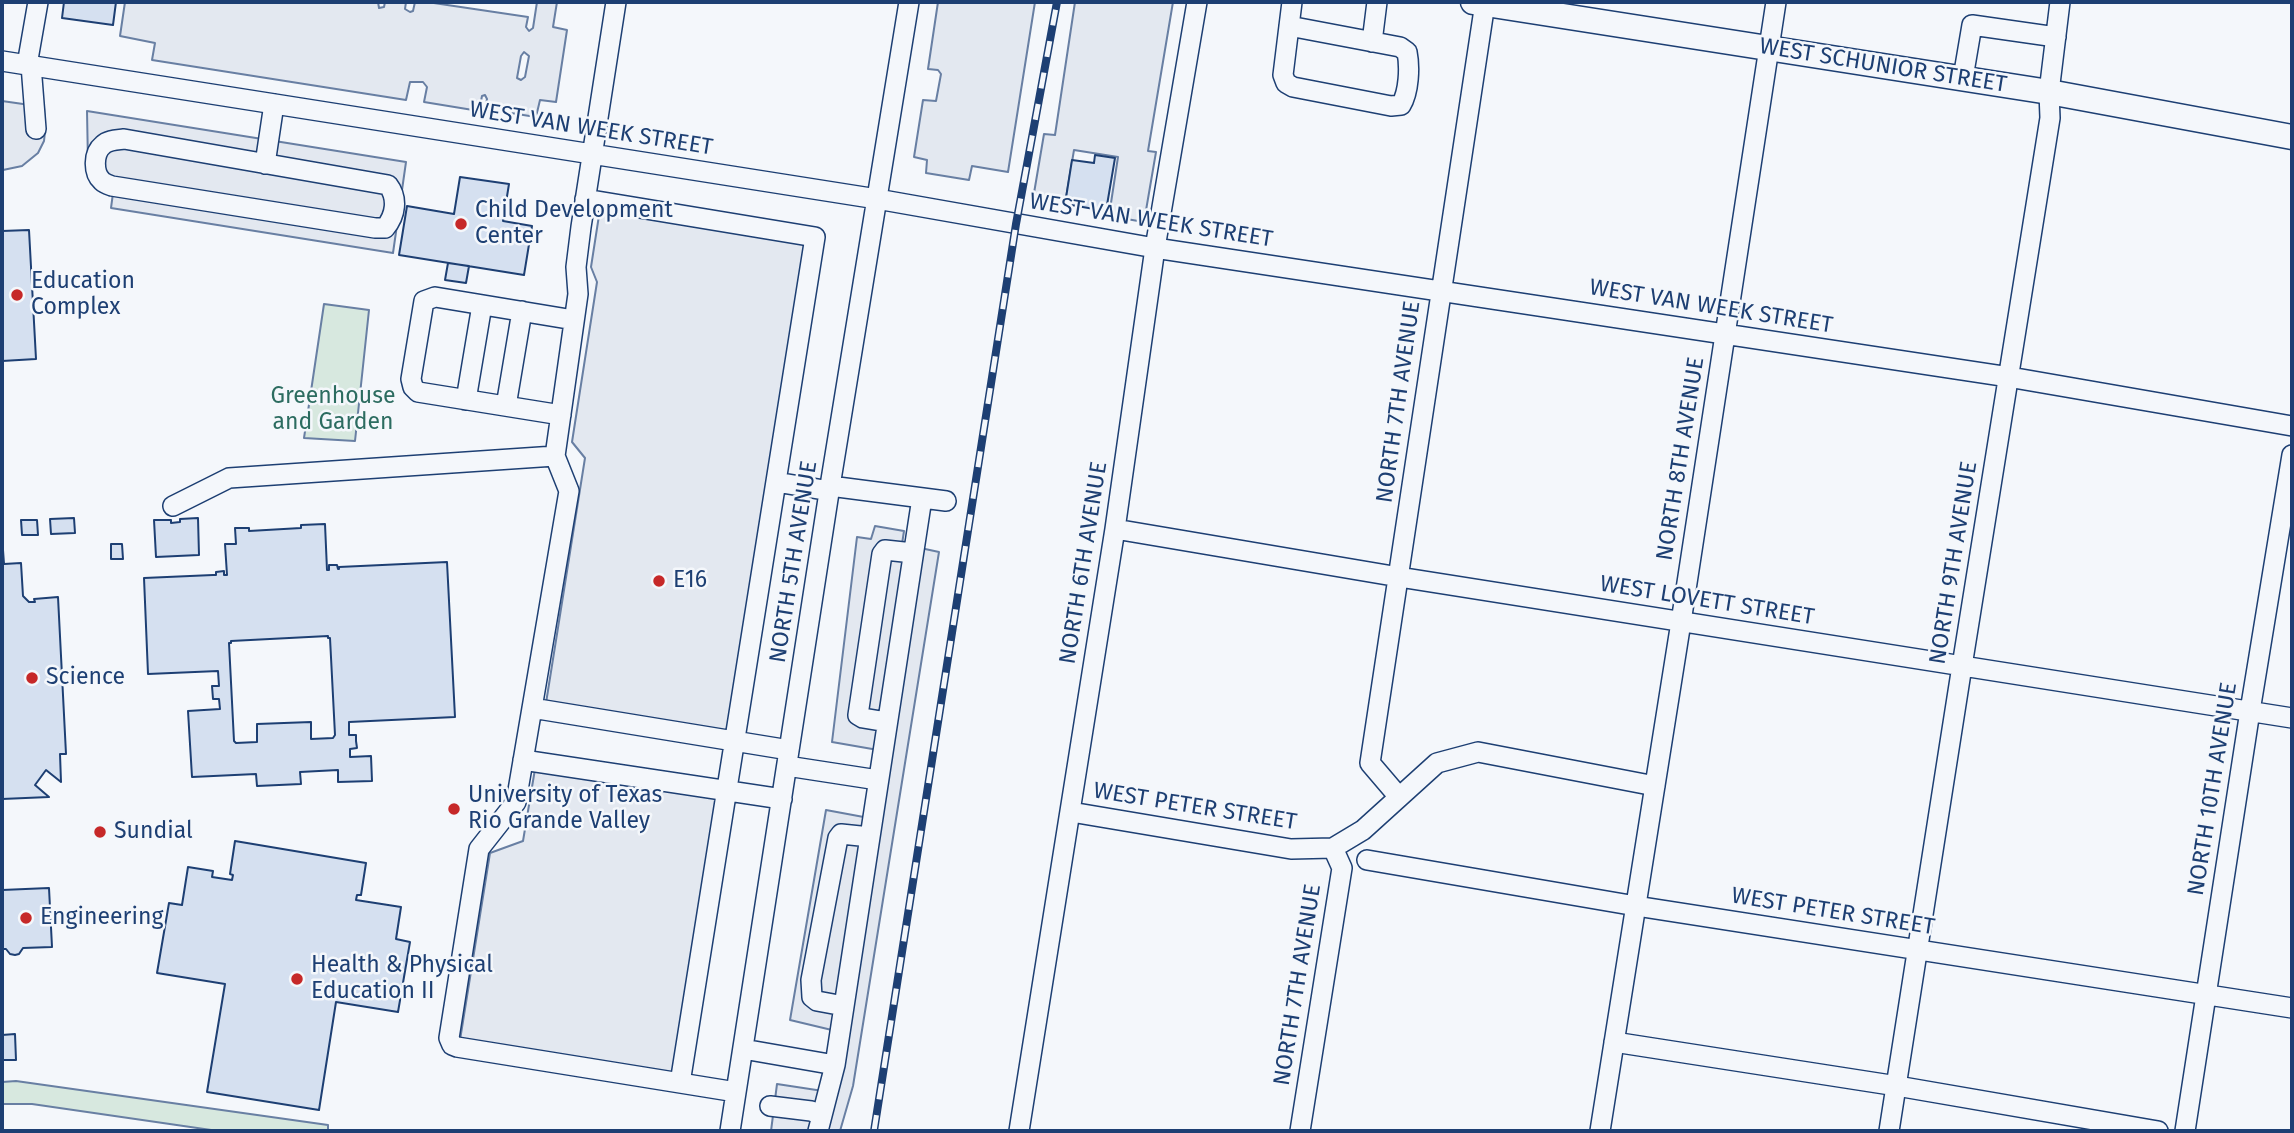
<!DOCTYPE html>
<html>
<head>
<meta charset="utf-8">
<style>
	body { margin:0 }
	#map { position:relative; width:2294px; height:1133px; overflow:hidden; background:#f4f7fb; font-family:"Fira Sans",sans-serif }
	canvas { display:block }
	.frame { position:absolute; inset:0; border:4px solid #1d3f73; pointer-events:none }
</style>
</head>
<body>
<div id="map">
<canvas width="2294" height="1133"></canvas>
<div class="frame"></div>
</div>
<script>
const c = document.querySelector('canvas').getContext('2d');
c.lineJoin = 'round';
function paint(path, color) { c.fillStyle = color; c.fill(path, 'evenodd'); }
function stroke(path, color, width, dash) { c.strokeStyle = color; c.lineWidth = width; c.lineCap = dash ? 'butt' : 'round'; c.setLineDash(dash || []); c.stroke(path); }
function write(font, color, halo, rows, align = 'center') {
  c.font = font + ' "Fira Sans",sans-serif'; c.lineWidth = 5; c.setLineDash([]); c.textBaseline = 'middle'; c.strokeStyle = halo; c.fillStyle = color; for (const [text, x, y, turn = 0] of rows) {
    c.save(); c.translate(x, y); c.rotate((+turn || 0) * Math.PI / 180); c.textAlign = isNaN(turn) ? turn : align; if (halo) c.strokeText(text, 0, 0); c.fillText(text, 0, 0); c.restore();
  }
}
const green = new Path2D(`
	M324,304L369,310L355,441L304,438Z
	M16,1081L328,1125V1131H218L32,1104H2V1082Z`);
const parking = new Path2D(`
	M125,2H378L379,8L384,7L385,2H406L405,9L410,12L413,11L415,2H427L528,17L526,27L529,31L533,28L537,2H557L553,27L567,30L556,102L540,100L536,117L485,109L487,99L485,95L482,96L479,111L424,102L427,87L423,82H410L406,100L152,60L155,43L120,36ZM524,52L529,56L525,77L521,80L517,78L521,56Z
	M938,2H1035L1008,172L972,166L969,180L926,173L927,160L914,157L923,100L936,101L941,74L938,70L928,69Z
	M1075,2H1173L1148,151L1156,152L1144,222L1109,216L1118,157L1074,150L1065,204L1033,199L1044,134L1055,135Z
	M2,101L44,107L45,132L44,141L38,153L22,166L3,170Z
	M87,111L406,162L393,253L111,208L113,193L88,164Z
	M600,209L805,242L728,731L546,703L585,458L572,442L597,282L591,267Z
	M875,526L904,531L902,544L939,552L853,1086L840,1131H771L777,1084L823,1091L836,1031L790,1020L826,810L869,818L878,750L832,742L857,537L871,539Z
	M535,769L717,798L672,1074L460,1040L490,853L523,841Z`);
const building = new Path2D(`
	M64,2H116L113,25L62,18Z
	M1095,155L1115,158L1106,211L1065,204L1072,160L1094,163Z
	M460,177L509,184L503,221L532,226L524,275L399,255L407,206L454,214Z
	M29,230L36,359L2,361V231Z
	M448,263L469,266L466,283L445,280Z
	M74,518L75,533L51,534L50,519Z
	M198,518L199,555L156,557L154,520H171V523L180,522V519Z
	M21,520H37L38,535H22Z
	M325,524L327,570H329V565H337L338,569H339V567L447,562L455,717L349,722V735H356V741L357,748L350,749V757L371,756L372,781L338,782V770L300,772L301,784L257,786L256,774L192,777L188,711L220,709L219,699H213L212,686H219L218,671L148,674L144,578L213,575H216V572L224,571V575H227L225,544H236L235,528H249V531L301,528V525ZM328,636V638H330L335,735L333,738L311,739V722L257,724V742L236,743L234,741L229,643H231V641Z
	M2,536L4,564L21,563L23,596L29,602H35L34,599L58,597L66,754H60L61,782L46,770L35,785L49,797L2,799Z
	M111,544H122L123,559H111Z
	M235,841L366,863L361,895H357L356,900L401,907L396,939L410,942L398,1012L336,1002L319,1110L207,1092L225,984L157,973L169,903L182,905L188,867L213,871L212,877L232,880L233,875L230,874Z
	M49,888L52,947L23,948L19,954L15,955L10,954L6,949H2V890Z
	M15,1034L16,1060H2V1035Z`);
const minor = new Path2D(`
	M616,2L581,227L576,267L578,294L555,456L569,491L516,802L479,849L449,1038L452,1045L457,1047L736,1092
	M1289,26L1400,47L1407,52C1410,67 1409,92 1401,105L1391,106L1293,87L1286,83L1283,75L1292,2
	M1372,42L1377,2
	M2,61L877,199L1155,248L2009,377L2292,426
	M27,65L38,2
	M31,65L36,129
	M1963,78L1972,25L2056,37
	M124,139L388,185C398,198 396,215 385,228H375L112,186C109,185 105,184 102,181C93,173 93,153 103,145C108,140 117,140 124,139Z
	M265,164L274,104
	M585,199L815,237L680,1083
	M466,400L482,305
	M506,406L522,311
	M561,415L418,392L413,387L411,379L424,301L435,297L574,320
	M776,482L830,491
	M830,486L946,501
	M173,506L229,478L555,456
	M1115,529L1399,577L2292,718
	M532,708L789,750
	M887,722L863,718L858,715L882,554L885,550L913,553
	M523,760L782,799
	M787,766L878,780
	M1399,797L1370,763L1485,3
	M1071,812L1291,849L1333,848L1363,830L1437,763L1478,752L1655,786
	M1367,860L1636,906L2292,1008
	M844,1006L817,1001L812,997L811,980L838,838L841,834L870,837
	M1614,1042L1897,1086L2158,1131
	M743,1049L835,1065L922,498
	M770,1106L811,1111L822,1115
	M730,1131L830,486L909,2
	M818,1131L835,1065
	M1019,1131L1115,529L1155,248L1197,2
	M1300,1131L1342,868L1333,848
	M1600,1131L1681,622L1776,2
	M1889,1131L1962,666L2050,118L2049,92L2060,2
	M2185,1131L2250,711L2292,455`);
const major = new Path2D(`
	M1473,2L2049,92L2292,137`);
const rail = new Path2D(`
	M874,1131L1016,224L1057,2`);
const markers = [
	[461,224,7,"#c62828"],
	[17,295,7,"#c62828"],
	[659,581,7,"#c62828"],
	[32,678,7,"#c62828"],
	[454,809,7,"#c62828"],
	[100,832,7,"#c62828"],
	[26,918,7,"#c62828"],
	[297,979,7,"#c62828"]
];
const streetNames = [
	["WEST SCHUNIOR STREET",1883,66,9],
	["WEST VAN WEEK STREET",591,129,9],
	["WEST VAN WEEK STREET",1151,221,9],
	["WEST VAN WEEK STREET",1711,307,9],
	["NORTH 7TH AVENUE",1399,402,-82],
	["NORTH 8TH AVENUE",1681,459,-81],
	["NORTH 5TH AVENUE",794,562,-81],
	["NORTH 6TH AVENUE",1084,563,-81],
	["NORTH 9TH AVENUE",1954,563,-81],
	["WEST LOVETT STREET",1707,601,9],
	["NORTH 10TH AVENUE",2213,789,-81],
	["WEST PETER STREET",1195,807,9],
	["WEST PETER STREET",1833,912,9],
	["NORTH 7TH AVENUE",1298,985,-81]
];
const poiNames = [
	["Child Development",475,211],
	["Center",475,237],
	["Education",31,282],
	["Complex",31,308],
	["E16",673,581],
	["Science",46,678],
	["University of Texas",468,796],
	["Rio Grande Valley",468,822],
	["Sundial",114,832],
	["Engineering",40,918],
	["Health & Physical",311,966],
	["Education II",311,992]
];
const parkNames = [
	["Greenhouse",333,397],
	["and Garden",333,423]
];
paint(green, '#d7e8df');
stroke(green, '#687fa3', 2);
paint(parking, '#e3e8f0');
stroke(parking, '#687fa3', 2);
paint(building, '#d5e0f0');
stroke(building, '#1d3f73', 2);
stroke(minor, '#1d3f73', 22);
stroke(major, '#1d3f73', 27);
stroke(minor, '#f4f7fb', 19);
stroke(major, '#f4f7fb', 24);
stroke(rail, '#1d3f73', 8);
stroke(rail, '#f4f7fb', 5, [16]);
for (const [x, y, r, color] of markers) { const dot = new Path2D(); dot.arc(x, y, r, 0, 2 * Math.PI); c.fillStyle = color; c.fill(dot); stroke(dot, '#f4f7fb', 2.5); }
write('23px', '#1d3f73', '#f4f7fb', streetNames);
write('23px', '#1d3f73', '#f4f7fb', poiNames, 'left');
write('23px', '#2c6c60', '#f4f7fb', parkNames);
</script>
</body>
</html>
